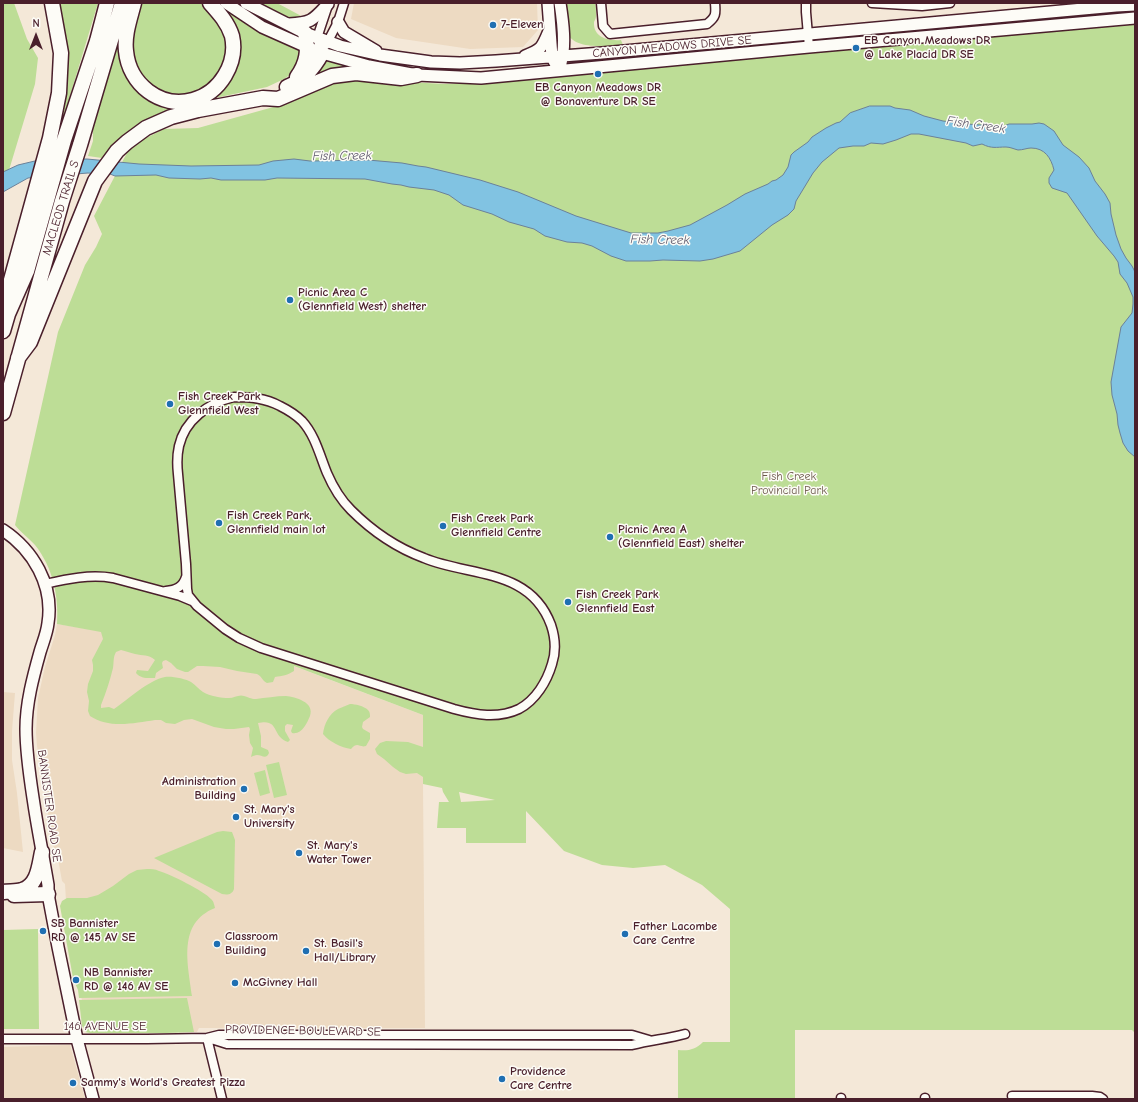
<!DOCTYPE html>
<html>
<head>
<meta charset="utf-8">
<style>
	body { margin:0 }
	#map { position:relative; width:1138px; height:1102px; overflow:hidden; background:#f4e8d8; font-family:"Comic Neue",sans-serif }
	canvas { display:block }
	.frame { position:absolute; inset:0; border:4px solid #4a1f2b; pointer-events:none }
	.north { position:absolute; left:16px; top:16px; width:40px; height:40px; -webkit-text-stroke:3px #fdfcf7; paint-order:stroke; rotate:0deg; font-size:11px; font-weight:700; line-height:16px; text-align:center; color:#4a1f2b }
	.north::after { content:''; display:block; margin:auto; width:14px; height:18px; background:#4a1f2b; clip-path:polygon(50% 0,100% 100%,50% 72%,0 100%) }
</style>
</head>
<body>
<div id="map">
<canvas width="1138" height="1102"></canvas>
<div class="frame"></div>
<div class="north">N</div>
</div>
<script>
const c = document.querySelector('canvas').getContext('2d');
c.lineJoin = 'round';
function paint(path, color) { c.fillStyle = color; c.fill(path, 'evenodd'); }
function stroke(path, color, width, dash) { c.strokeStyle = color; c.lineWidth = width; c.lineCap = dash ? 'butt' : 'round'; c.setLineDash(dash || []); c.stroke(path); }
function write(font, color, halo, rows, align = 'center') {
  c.font = font + ' "Comic Neue",sans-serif'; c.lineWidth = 3; c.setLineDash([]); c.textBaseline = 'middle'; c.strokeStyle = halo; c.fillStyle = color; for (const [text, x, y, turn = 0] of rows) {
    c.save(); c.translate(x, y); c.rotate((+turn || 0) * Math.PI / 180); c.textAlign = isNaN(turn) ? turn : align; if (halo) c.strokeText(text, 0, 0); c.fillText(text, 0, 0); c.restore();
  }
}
const built = new Path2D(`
	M354,3H537L538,30L523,47L470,49L396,38L351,19Z
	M57,624L275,659L423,715V784L425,1028H199L197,1032H96L84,1014L66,901L65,884L62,881L58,859L54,850L37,746L36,733L38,698L45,667L55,635Z
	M3,692L15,693L12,731V760L17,793L23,852L3,848Z
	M70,1045L85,1099H3V1047Z`);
const green = new Path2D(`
	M3,3H14L27,39L38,58L35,84L3,190Z
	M56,3H98L60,129L56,128Z
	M136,3H202L204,5L218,22L224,34L227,46L226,57L223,68L210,87L190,97L158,94L135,72L130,36Z
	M259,3H277L305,18L289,20Z
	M564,3H595C596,7 596,12 596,16C596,18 595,20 594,22C593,38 609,41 621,40L623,45C609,46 575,50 568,34C565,28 565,11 564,3Z
	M220,7L252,26L301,50L300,59L291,74L284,79L267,87L215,98L214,94L233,64Z
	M1135,23V1033L1132,1030H795V1099H678V1050C688,1051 695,1050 703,1042H730V909L702,885L665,865L633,868L602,865L564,851L526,811V843H466V828H437L439,802H449L443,792L442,788L423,784V777L417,773L406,774L400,772L393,767L384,759L377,754L375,749L380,743L386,741L408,742L423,747V715L294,666V671C288,675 282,676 275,677L273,682L267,683C262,681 262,676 257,674L237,671L220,667L203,666H197L188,672H185L177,669L171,663L166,660L163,661L162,663L163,668L156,673L155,678C148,678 141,679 136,673L137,670L148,671L155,660C148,654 143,656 135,654C130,653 126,651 121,650L116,652C113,657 114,662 113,668C110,680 106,693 101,705V708L109,707L114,709C127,700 149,680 165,677C172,676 186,679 191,682C196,685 198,689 203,692C210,696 221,698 229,698C234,698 239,694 244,696C249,697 250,699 256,699C265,698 276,696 286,696C295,697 315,702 310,716C307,723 302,735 292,733L291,731L293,725L287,724L285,726V731L290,740L288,742C271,736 280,718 258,723L261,736V747L268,750L269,753C266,760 262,755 257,755C255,755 253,756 251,757L253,748L250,743L249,735L250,729L249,727L234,729H226L214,727L192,719L184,720L175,724L166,723L161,720H155C135,723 109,729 90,716L88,711L89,701L87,692L88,684L93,671V665L92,660L103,639L101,632L57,624C59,596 53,568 35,545C29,538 20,532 15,525L58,332L85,265L96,247L102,234L94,216L129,149L144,139L164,129L198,128L295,101L293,97L335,78L444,84L482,83L1090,26ZM459,792L495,800L461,802Z
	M121,32L124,67L179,109C170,112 161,114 152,118C132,127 117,142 102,158L88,156L93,141V128Z
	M322,58L352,67L311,79Z
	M350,704C355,704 364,706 368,710C370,712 370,714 370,717L363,722L362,727L363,729L370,733V739L366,746C359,748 358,741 351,749C342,748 328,741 323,734C324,724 329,714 338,709C342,707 346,706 350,704Z
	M279,762L287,795L274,798L266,765Z
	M265,770L270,793L260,796L254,773Z
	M223,831L232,832L235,840L234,889C232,895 227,895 222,894L154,858L217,832Z
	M147,869C151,869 155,869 159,871C170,874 204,891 211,899C214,902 214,904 215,908C177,923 188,964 192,996L79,998L78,990L74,981L75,980V977L73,978L60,906L62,901L67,898H87L98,895L113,886L129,874L137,870Z
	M38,929L39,1029H3V930Z
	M187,998L194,1032L166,1033H90L85,1032L86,1031L82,1026L79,1000Z`);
const water = new Path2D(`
	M870,106H890L895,108L910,110L924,116L943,121L967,124L995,126H1004L1009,124H1032L1039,123L1044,124L1054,131L1063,145L1079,157L1089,168L1095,181L1105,194L1110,203L1111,214L1116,235L1121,249L1126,258L1132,266L1135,272V457L1128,451L1123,443L1120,433L1118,425L1117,414L1112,395L1111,382L1121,327L1132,313L1133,304V297L1127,283L1120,274L1118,262L1114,256L1097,236L1067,193L1052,188L1049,183V178L1054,170C1051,158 1045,148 1031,148C1027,148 1023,150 1018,150C1014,149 1010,147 1006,147C996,147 992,149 982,144L973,146L966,143L919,134H911L896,140L883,144L871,143L864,146H853L839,148L822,162L813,173L796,201L794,209L788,215L772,225L740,251L713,259L700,261L663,260L650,261H626L611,256L592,246L582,243L567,242L545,236L534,229L509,222L492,214L463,205L449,195L434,190L409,187L401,185L392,184L365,179L277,178L265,180H221L211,178L200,179L169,178L156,175L115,176L110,174H99L88,173L28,178L3,192V172L18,165L39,160L87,159L139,164L191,166L259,165L273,161L294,159L310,161L368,160L402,163L418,166L426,167L480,180L518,192L576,216L631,233H658L668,231L690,225L727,205L745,194L768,184L772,181L776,180L783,175L788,167L791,155L794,152L808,142L812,137L826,128L836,123L840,122L850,113Z`);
const street = new Path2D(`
	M601,3L603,26L610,34L707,24C716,17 716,14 715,3
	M806,3V12L809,47
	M872,3L922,6L950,3
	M326,45L338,22L344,3
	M322,53L317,38L327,8
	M234,397C250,397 265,398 280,406C288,410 296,415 302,421C315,435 320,456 327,473C333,487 341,500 351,510C372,531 397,548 424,558C470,577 530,568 551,625C555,637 556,652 552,664C547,681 536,700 519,709C498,719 476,715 454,709L261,648L239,638L225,629L197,606L188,595L187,589L186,564L178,474C177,465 177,455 179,446C185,420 208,403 234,397Z
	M45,584C67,579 90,574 113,578L180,596L192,601
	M166,591C176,590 183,587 186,577
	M207,1038L222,1099
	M208,1038L227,1044L632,1045C650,1040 667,1039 685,1034
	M3,1039H147L207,1038L219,1035H632L649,1040
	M1012,1096H1092L1100,1097L1103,1099
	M841,1098V1099
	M925,1098V1099`);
const secondary = new Path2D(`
	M226,3L262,27L307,47L322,53L369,66L417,75L481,78L809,47L1135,18
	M246,3L305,33L340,46L380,55L431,62L460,63L496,61L602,53L1116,6L1135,5
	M548,3L552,57L555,63
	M560,3C563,22 566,45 561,63
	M338,22L344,32L376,51
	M289,24C312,23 313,20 328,4
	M525,56C542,49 542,48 549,31
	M3,530C33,550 54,585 48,623C47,633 43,642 40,652C33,677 26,703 26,729C26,757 31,784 35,811C39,836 44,861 48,885V894L58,947L77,1039L93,1099`);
const highway = new Path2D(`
	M134,3C130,19 124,35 126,51C129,84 160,109 193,100C220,93 238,63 232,36C228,23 219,13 210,3
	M297,77C307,63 309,50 305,33
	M287,87C302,81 314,68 322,53
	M8,305L9,287L50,138L59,93L61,53L52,3
	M3,331L8,314L27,271L64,140L97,41L107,3
	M18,358L30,342L95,181L117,151L127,142L146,128L171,117L198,110L263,98L278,99L332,76L356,73L401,78L417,75
	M3,413L62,201L80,145L122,3
	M3,892C9,891 17,892 22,890C38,885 39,866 42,852
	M14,895L48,894`);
const markers = [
	[493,25,4,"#1f6fb2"],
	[856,48,4,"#1f6fb2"],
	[598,74,4,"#1f6fb2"],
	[290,300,4,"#1f6fb2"],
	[170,404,4,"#1f6fb2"],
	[219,523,4,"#1f6fb2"],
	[443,526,4,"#1f6fb2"],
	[610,537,4,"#1f6fb2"],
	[568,602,4,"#1f6fb2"],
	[244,789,4,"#1f6fb2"],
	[236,817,4,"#1f6fb2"],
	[299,853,4,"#1f6fb2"],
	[43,931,4,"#1f6fb2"],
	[625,934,4,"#1f6fb2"],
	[217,944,4,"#1f6fb2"],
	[306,951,4,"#1f6fb2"],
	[76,980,4,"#1f6fb2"],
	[235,983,4,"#1f6fb2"],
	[502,1079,4,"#1f6fb2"],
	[73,1083,4,"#1f6fb2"]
];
const poiNames = [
	["7-Eleven",501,25],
	["EB Canyon Meadows DR",864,41],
	["@ Lake Placid DR SE",864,55],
	["EB Canyon Meadows DR",598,88,"center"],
	["@ Bonaventure DR SE",598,102,"center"],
	["Picnic Area C",298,293],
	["(Glennfield West) shelter",298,307],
	["Fish Creek Park",178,397],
	["Glennfield West",178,411],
	["Fish Creek Park,",227,516],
	["Glennfield main lot",227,530],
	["Fish Creek Park",451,519],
	["Glennfield Centre",451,533],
	["Picnic Area A",618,530],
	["(Glennfield East) shelter",618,544],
	["Fish Creek Park",576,595],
	["Glennfield East",576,609],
	["Administration",236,782,"right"],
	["Building",236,796,"right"],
	["St. Mary's",244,810],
	["University",244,824],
	["St. Mary's",307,846],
	["Water Tower",307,860],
	["SB Bannister",51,924],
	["RD @ 145 AV SE",51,938],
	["Father Lacombe",633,927],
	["Care Centre",633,941],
	["Classroom",225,937],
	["Building",225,951],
	["St. Basil's",314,944],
	["Hall/Library",314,958],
	["NB Bannister",84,973],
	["RD @ 146 AV SE",84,987],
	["McGivney Hall",243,983],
	["Providence",510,1072],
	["Care Centre",510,1086],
	["Sammy's World's Greatest Pizza",81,1083]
];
const streetNames = [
	["CANYON MEADOWS DRIVE SE",672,47,-5],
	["MACLEOD TRAIL S",61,208,-73],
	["BANNISTER ROAD SE",49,806,82],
	["146 AVENUE SE",105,1027],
	["PROVIDENCE BOULEVARD SE",303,1031,1]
];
const parkNames = [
	["Fish Creek",789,477],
	["Provincial Park",789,491]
];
const waterNames = [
	["Fish Creek",976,125,8],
	["Fish Creek",342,156,-1],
	["Fish Creek",660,240,1]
];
paint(built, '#eddac2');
paint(green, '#bddd96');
paint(water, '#81c3e2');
stroke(water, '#6b8199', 1);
stroke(street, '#4a1f2b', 11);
stroke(secondary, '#4a1f2b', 14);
stroke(highway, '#4a1f2b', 17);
stroke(street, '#fdfcf7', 8);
stroke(secondary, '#fdfcf7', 11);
stroke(highway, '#fdfcf7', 14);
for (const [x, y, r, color] of markers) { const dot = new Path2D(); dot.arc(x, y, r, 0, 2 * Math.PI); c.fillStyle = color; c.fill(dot); stroke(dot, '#fdfcf7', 1.5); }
write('bold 12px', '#4a1f2b', '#fdfcf7', poiNames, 'left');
write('12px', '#4a1f2b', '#fdfcf7', streetNames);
write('12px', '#6c584b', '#fdfcf7', parkNames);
write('italic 13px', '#5d586b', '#fdfcf7', waterNames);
</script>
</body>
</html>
